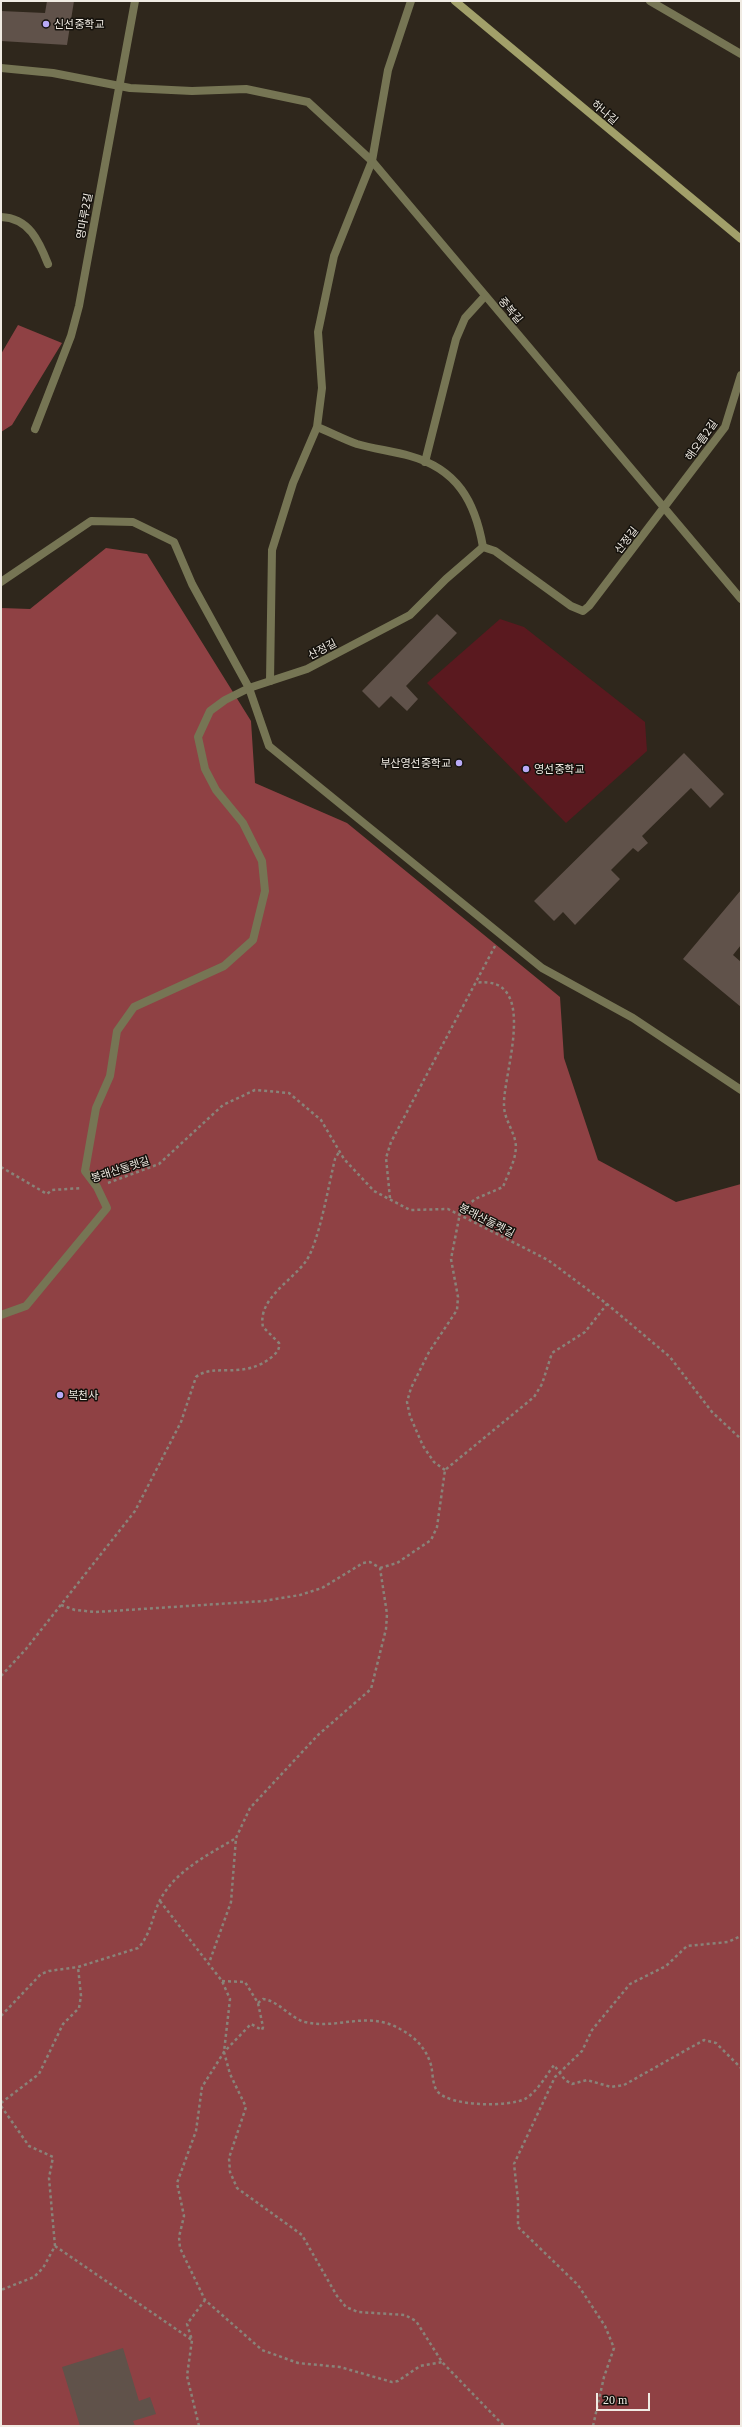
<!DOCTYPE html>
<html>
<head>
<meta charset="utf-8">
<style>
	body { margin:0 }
	#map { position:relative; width:742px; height:2427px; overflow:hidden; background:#2f271c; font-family:Georgia,serif }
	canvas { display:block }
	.frame { position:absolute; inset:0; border:2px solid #f0ebe3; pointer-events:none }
	.scale { position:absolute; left:596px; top:2393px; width:54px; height:18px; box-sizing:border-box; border:2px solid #f0ebe3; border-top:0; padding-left:5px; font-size:12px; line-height:14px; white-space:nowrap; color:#f0ebe3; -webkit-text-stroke:3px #14110c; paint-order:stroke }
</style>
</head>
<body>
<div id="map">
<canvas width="742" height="2427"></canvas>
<div class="frame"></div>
<div class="scale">20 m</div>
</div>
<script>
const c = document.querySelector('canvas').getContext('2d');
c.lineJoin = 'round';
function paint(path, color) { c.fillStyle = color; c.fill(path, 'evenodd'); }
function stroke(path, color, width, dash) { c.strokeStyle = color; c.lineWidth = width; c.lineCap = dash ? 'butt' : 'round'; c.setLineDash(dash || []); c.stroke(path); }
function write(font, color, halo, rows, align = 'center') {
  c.font = font + ' Georgia,"Noto Sans KR",serif'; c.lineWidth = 3; c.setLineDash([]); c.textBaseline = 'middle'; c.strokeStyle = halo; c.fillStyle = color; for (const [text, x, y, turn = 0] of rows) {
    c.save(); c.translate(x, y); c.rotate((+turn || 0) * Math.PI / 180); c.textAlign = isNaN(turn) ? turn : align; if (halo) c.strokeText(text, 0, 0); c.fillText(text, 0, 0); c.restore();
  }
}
const green = new Path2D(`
	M500,619L524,627L645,722L647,751L566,823L427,683Z`);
const forest = new Path2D(`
	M18,325L62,343L12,425L1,432V354Z
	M106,548L147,554L251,721L255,783L347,823L560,997L564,1058L598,1160L676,1202L741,1184V2426H1V608L30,609Z`);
const building = new Path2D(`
	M47,1H74L67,45L1,41V11L45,13Z
	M437,614L457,633L406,686L418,699L407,711L391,696L379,708L362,691Z
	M684,753L724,794L710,808L691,788L642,836L648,843L638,852L633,848L611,870L620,879L575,925L563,912L554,921L534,901Z
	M741,890V945L733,955L741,962V1007L683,959Z
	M123,2348L139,2401L150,2397L156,2414L133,2421L135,2426H80L62,2367Z`);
const path = new Path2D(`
	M1,1167L47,1194L52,1190L82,1188
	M108,1183L159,1164L223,1105L255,1090L289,1093L321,1120L344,1159L374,1191L410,1210L448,1209L548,1260L607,1304L670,1357L712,1412L741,1439
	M390,1198L386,1158L391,1142L495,946
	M445,1470L434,1462L423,1446L410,1416L407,1402L411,1388L429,1352L457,1310L458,1297L451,1259L460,1213L475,1199L503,1187C508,1173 519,1155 515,1140C512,1128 504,1118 504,1105C503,1073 541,973 475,983
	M380,1568L397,1563L431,1540L437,1527L445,1470L534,1397L542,1384L552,1353L585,1332L607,1304
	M61,1605L75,1610L96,1612L264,1601L300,1595L322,1588L363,1563L370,1562L380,1568L387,1614L386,1629L371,1689L318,1735L250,1808L236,1838L231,1902L209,1963
	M1,1676L26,1649L135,1511L181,1422L196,1377C214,1362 244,1381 273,1356C277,1352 280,1349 279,1343L263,1327C257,1299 292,1281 306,1261C319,1243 329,1183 335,1159L339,1152
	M160,1901L222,1981L230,1999L224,2052L230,2074L246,2107L229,2158L230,2172L237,2188L302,2235L337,2296L346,2307L358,2312L405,2315L416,2321L442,2362L504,2426
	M222,1981L245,1982L258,2003L263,2027L262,2030L251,2024L224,2052L202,2087L196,2131L177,2183L184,2216L179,2237L180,2248L205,2300L262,2350L298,2363L340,2367L392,2382L398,2381L420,2366L443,2362
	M258,2003L263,1999C279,2001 290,2018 305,2022C338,2030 367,2010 400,2029C415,2037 426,2048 431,2065C433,2073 432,2083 437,2091C450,2107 508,2107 525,2099C537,2092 546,2076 554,2065L565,2080L572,2084L587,2080L611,2087L624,2085L704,2040L716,2043L741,2068
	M1,2016L41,1974L49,1971L78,1967L138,1948C151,1935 152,1916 160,1900C176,1870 208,1855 236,1838
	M1,2103L39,2074L63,2024L79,2008L81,1996L78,1967
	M1,2106L29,2146L53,2157L49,2178L55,2246L43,2268L34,2277L1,2290
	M55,2246L192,2340
	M199,2426L187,2376L192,2340L187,2324L205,2300
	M593,2426L604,2377L614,2348L605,2326L578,2285L518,2227V2200L514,2164L555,2077L582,2051L592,2030L630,1984L666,1966L687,1946L728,1942L741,1936`);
const service = new Path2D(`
	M1,68L53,73L130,88L192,91L246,89L308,102L372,161
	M1,582L91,521L133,522L174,542L192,584L249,688L269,746L542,968L633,1018L741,1090
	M1,1315L26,1306L107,1208L97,1187L85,1171L96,1108L110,1076L117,1031L134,1007L224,966L253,940L265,891L262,861L243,823L216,790L205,769L198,737L210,711L225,700L249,688L307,669L410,615L446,579L483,547L495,551L571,606L583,611L589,606L725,427L741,375`);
const minor = new Path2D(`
	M650,1L741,54
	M1,217C29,218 39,241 48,264
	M317,427C330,432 343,439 357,444C374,449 393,451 410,456C457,469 475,501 483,547
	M35,429L71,336L79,306L135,1
	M425,462L456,339L465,318L485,296
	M270,681L272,550L293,483L317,427L322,388L318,332L334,256L372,161`);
const tertiary = new Path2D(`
	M411,1L388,70L372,161L741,599`);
const secondary = new Path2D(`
	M455,1L741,239`);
const markers = [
	[46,24,4,"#b9abf7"],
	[459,763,4,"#b9abf7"],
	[526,769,4,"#b9abf7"],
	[60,1395,4,"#b9abf7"]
];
const poiNames = [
	["신선중학교",54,24],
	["부산영선중학교",451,763,"right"],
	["영선중학교",534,769],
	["복천사",68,1395]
];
const streetNames = [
	["하나길",605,112,40],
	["영마루2길",84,216,-80],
	["중복길",511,310,50],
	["해오름2길",701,440,-55],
	["산정길",626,540,-52],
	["산정길",322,649,-28],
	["봉래산둘렛길",120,1169,-18],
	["봉래산둘렛길",487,1220,27]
];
paint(green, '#5a191f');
paint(forest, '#8f4144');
paint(building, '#60524a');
stroke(path, '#898379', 2.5, [3, 3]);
stroke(service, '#767554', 8);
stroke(minor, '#767554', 8);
stroke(tertiary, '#767554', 8);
stroke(secondary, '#a2a06a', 8);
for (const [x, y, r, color] of markers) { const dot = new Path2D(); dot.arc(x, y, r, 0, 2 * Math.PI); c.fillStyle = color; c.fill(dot); stroke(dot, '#14110c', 1.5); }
write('11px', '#f0ebe3', '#14110c', poiNames, 'left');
write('11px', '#f0ebe3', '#14110c', streetNames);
</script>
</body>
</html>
